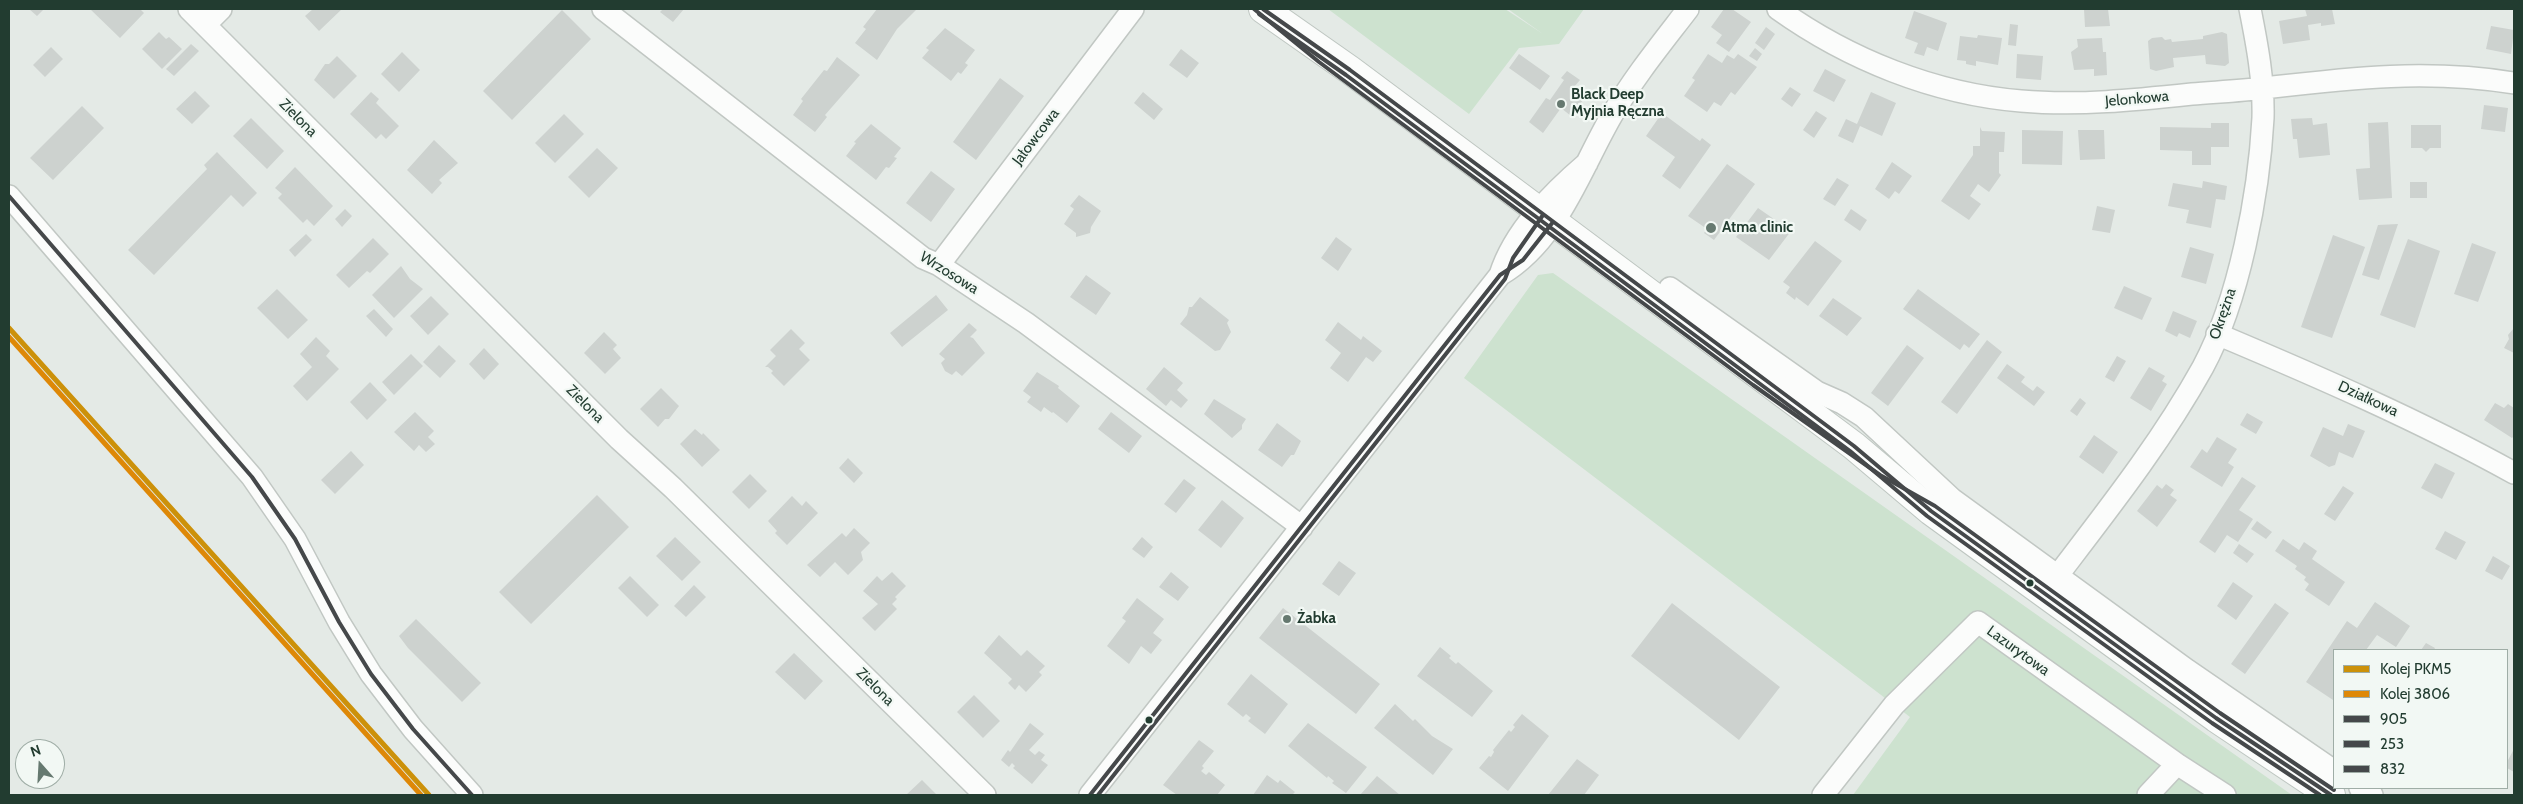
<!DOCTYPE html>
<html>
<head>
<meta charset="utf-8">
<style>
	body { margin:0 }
	#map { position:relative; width:2523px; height:804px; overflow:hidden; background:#e4eae6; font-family:Cabin,sans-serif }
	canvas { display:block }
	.frame { position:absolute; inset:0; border:10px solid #223c30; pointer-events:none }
	.legend { position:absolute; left:2333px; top:649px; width:175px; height:140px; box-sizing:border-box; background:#f2f8f4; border:1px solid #9fada6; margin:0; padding:6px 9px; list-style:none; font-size:15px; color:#223c30 }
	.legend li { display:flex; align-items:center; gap:10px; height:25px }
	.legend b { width:25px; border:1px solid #9fada6 }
	.north { position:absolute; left:15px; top:739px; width:50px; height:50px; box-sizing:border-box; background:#f2f8f4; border:1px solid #9fada6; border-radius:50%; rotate:341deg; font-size:14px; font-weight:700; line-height:20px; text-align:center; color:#223c30 }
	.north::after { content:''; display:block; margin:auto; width:18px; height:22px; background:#667970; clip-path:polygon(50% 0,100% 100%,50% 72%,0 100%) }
</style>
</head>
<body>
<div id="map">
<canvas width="2523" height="804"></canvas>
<div class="frame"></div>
<ul class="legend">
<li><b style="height:6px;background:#cc910a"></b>Kolej PKM5</li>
<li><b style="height:6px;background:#de8807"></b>Kolej 3806</li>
<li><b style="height:6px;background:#45484a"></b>905</li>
<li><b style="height:6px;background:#45484a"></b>253</li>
<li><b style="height:6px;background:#45484a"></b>832</li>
</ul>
<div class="north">N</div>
</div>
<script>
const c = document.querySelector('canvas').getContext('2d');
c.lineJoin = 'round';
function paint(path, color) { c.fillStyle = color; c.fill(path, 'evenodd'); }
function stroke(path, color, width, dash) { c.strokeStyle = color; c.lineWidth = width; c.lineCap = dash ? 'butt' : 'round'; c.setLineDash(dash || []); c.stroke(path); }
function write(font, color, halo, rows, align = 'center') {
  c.font = font + ' Cabin,sans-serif'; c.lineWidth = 4.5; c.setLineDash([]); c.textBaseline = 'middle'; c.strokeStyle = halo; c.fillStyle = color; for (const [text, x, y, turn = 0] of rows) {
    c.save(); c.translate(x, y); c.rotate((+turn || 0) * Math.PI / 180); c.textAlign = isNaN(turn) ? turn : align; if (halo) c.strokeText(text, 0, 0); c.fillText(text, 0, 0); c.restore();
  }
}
const green = new Path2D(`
	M1328,9H1505L1543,34L1508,9H1584L1559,44L1519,48L1469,114Z
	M1553,273L2292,795H1853L1910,717L1464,378L1538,275Z`);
const building = new Path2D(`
	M29,9H44L37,16Z
	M90,9H140L144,13L120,38Z
	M313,9H342L319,31L305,16Z
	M663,9H684L673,22L660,12Z
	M877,9H917L897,29L877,60L855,43L866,29L863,27Z
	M1724,9H1732L1751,22L1729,52L1716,43L1722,35L1711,27Z
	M2084,9H2108L2110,26L2085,27Z
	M2305,9H2332L2335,24L2321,26V23L2308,25L2310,40L2283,44L2279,21L2307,16Z
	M562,10L591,39L512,120L483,91Z
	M1914,11L1947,23L1938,51L1927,47L1924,56L1914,53L1918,43L1905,38Z
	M2010,24L2018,25L2016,46L2008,45Z
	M2491,26L2514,30L2511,54L2486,49Z
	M1766,27L1775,34L1764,50L1755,43Z
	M945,28L975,50L965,63L968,65L961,74L958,72L951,81L922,58L929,50L926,48Z
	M159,32L166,39L169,37L182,49L162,69L142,49Z
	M2222,32L2227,34L2229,63L2225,66L2206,64L2205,55L2173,58L2174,67L2156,71L2150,69L2148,41L2152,38L2162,37L2165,40L2171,39L2172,42L2203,39V36Z
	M1978,35L2002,38L1998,65L1976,61V66L1966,64V61L1957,60L1960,36L1977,38Z
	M2102,38L2103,52H2106L2107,75L2094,76V69L2074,70L2071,52L2078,47L2077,39Z
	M191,44L199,51L174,76L166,69Z
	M51,47L63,59L45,77L33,65Z
	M1755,48L1762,54L1757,61L1749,56Z
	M1181,49L1199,63L1187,78L1169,65Z
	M402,52L420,70L399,92L381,74Z
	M1519,54L1550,76L1540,90L1509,68Z
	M1708,54L1722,63L1727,55L1734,59L1738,54L1757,67L1735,95L1731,92L1721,106L1714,102L1707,112L1684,96L1695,80L1692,78Z
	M2017,54L2043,56L2041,80L2016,78Z
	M337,56L357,76L334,99L314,80L325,64H329Z
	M837,57L860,75L825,115L827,117L815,132L793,115L803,101L801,99L824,70L827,71Z
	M1825,69L1846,80L1834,102L1813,91Z
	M1567,71L1580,80L1574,87L1586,96L1571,116L1561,108L1543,133L1529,122L1546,98L1550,100L1564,80L1561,78Z
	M1000,78L1024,96L976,160L953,142Z
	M1790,87L1801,94L1792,107L1781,99Z
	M195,91L210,106L192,124L176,109Z
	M371,92L379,99L376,103L399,126L386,139L381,134L376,139L350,114Z
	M1143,92L1163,109L1154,120L1134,103Z
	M1871,92L1896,103L1882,136L1860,126L1853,143L1838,136L1846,119L1857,124Z
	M2484,105L2508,108L2505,132L2481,129Z
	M82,106L104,128L53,180L30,158Z
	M1816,111L1827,118L1814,138L1803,130Z
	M1662,113L1700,141L1702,138L1711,145L1680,189L1662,176L1675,157L1646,136Z
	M564,114L584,134L555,163L535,143Z
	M251,118L284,151L267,169L233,136Z
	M2312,118L2313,125L2327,123L2330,155L2299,158L2297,139H2293L2291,119Z
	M2388,122L2392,198L2359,200L2356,169L2370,168L2368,123Z
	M2211,123H2229V147H2211V165H2192V151L2160,150V127L2211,128Z
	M871,124L901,148L894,157L897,158L889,168L886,167L876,180L846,156L856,143L854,142Z
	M2411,125H2441V148H2430L2426,152L2422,148H2411Z
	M1980,127L1982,131L2005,132L2004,152H1999V173L2001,175L1989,192L1978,184L1970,196L1981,204L1969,220L1941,201L1973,155V146H1980Z
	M2022,130L2063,131L2062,165L2022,164Z
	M2078,130H2104L2105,159L2080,160Z
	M434,140L458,163L439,180L442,183L432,194L407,170Z
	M597,148L618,168L589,198L568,177Z
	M217,152L257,193L243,207L231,195L154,275L128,250L207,169L204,165Z
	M1892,162L1912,176L1899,194L1895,191L1889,199L1875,189Z
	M1727,164L1755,184L1714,240L1704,233L1707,229L1688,216Z
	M295,167L333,206L314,226L307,219L303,223L278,198L282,194L275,188Z
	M931,171L955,189L931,222L906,203Z
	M1837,178L1849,185L1835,206L1823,199Z
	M2203,181L2227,186L2225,200L2216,199L2211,228L2186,223L2189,210L2168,206L2173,183L2202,188Z
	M2410,182H2427V198H2410Z
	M1079,195L1101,211L1091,227L1090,233L1076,237V233L1064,224L1074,209L1070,206Z
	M2097,206L2115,210L2110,233L2092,230Z
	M1758,208L1791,231L1769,260L1736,237Z
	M345,209L352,216L342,227L335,219Z
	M1851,209L1867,220L1860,231L1844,220Z
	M2398,224L2379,280L2362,275L2378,225Z
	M306,234L312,240L295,257L289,250Z
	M2333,235L2365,247L2332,338L2301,327Z
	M1336,237L1352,249L1338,271L1321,258Z
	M373,238L389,254L370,273L367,271L349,288L336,275Z
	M2408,239L2440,251L2415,328L2380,315Z
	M1815,241L1842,261L1808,306L1796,297L1795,300L1786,293L1790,287L1783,282Z
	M2472,243L2496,252L2478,302L2454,294Z
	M2190,247L2214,254L2206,284L2181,277Z
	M401,266L410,279L423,289L394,318L372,295Z
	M1086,275L1111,293L1096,315L1070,297Z
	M2124,286L2152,298L2142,320L2114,308Z
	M277,289L308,320L288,339L257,308Z
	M1918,289L1980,334L1969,348L1964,344L1960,350L1903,309Z
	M936,295L948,310L902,347L890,333Z
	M431,296L449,314L428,335L410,316Z
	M1200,297L1229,320L1227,323L1231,332L1220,350L1215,351L1180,324L1187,315L1189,307H1192Z
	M1833,298L1862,318L1847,336L1819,316Z
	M374,309L393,329L386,337L366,316Z
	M2173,311L2197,321L2190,338L2179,333L2177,337L2165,331Z
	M1338,322L1361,340L1363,336L1382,351L1373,362L1366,357L1348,382L1330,368L1341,353L1325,340Z
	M969,323L977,330L970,337L973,338L985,353L962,376L956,371L952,375L945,371L941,363L945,359L939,354Z
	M2514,328V353L2504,348L2509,339L2508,335Z
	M791,329L805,343L799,349L810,360L784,386L771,373L773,371L768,367H765L776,356L770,350Z
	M604,332L617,345L613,349L621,358L605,374L584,353Z
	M316,337L330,351L326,356L339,369L307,401L293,386L312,367L300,354Z
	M1987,340L2002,352L1957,414L1941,402Z
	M439,345L456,361L440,378L423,362Z
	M1907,345L1924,358L1888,406L1871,393Z
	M484,348L499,364L484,380L469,364Z
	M411,354L423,366L394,395L382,382Z
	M2117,356L2126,361L2114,382L2105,377Z
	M2007,364L2025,377L2021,382L2033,391L2037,386L2045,392L2034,406L1997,378Z
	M1164,367L1183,383L1177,390L1188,400L1181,408L1171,400L1166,406L1146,389Z
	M2149,367L2165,376L2162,381L2167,384L2151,411L2130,398Z
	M1037,372L1059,386L1058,388L1080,406L1067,423L1053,412L1052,413L1044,407L1041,412L1027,402L1031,397L1023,391Z
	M370,382L387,400L367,420L350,402Z
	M661,388L679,406L669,419H665L658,427L640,409Z
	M2080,398L2086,403L2077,416L2070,411Z
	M1214,399L1246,419L1242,425V429L1232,438L1204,414Z
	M2495,403L2504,408L2508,404L2514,408V436L2512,438L2484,420Z
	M415,412L434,431L428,437L435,444L426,452L419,445L414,451L394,432Z
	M1111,412L1142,436L1129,453L1098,429Z
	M2247,413L2263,422L2256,434L2240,425Z
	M1277,423L1301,441L1294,455H1291L1282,467L1258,450Z
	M2348,424L2365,431L2353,458L2339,452L2335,465L2329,467L2310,456L2323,427L2343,436Z
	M695,429L702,435L703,433L720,450L702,467L680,444Z
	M2094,435L2118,452L2103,474L2079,457Z
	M2217,437L2237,449L2228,463L2234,467L2222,487L2190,467L2202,449L2207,453Z
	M351,451L364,465L335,494L321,480Z
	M848,458L863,473L854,483L839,468Z
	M2435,463L2455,473L2442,499L2421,488Z
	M750,474L767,491L749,509L732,492Z
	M2242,477L2256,486L2239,510L2253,519L2238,542L2227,535L2215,553L2199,542Z
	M1184,479L1196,488L1176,513L1164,504Z
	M2166,484L2174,490L2170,495L2177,500L2157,527L2137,511L2157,485L2162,489Z
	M2343,486L2354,493L2335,521L2324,514Z
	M597,495L629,527L531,624L499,592Z
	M792,496L802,506L806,501L818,513L787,545L775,533L777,531L768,521Z
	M1222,500L1244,518L1221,548L1198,530Z
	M2257,521L2272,532L2266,539L2251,529Z
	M854,528L870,543L861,552L863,560L848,575L835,562L820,577L807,565L842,533L846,537Z
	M2445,531L2466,542L2456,560L2435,549Z
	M675,537L701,562L682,581L656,556Z
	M1142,537L1153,547L1144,558L1132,549Z
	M2283,539L2299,550L2304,542L2317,551L2312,559L2345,582L2329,606L2305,590L2309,584L2304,580L2306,577L2295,569L2297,566L2275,551Z
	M2239,544L2254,554L2247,563L2233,553Z
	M2493,556L2510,566L2502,580L2485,571Z
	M1339,561L1356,573L1339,596L1322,584Z
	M892,572L906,586L895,597L897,599L892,604L897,609L875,631L862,618L878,604L863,591L877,576L882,581Z
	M1171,572L1189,587L1178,601L1159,587Z
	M630,576L659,605L647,617L618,588Z
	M2233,582L2253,596L2236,620L2217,606Z
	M694,585L706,597L686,617L674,606Z
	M1137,598L1164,619L1153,633L1162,640L1151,654L1141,646L1129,664L1107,646L1126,621L1122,618Z
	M2375,602L2410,626L2396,647L2377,635L2366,650H2334L2333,700L2306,682L2347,621L2357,628Z
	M1672,603L1780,687L1739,740L1631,656Z
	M2275,603L2289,613L2245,674L2231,664Z
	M1283,608L1380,684L1356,714L1259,638Z
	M416,619L481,683L462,702L408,648L399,636Z
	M999,635L1021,656L1027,650L1045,666L1039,672L1042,675L1026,692L1019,685L1015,690L1008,683L1012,679L984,653Z
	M2426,643L2435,648L2434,650H2421Z
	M1440,647L1451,656L1449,658L1456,664L1458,662L1493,691L1472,717L1417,676Z
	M794,653L823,681L805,700L775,672Z
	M1251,674L1288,704L1265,734L1248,721L1251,718L1246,714L1243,717L1227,704Z
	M974,695L1000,721L983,738L957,712Z
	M1395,704L1413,721L1415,719L1432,736L1453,749L1433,775L1374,728Z
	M1522,714L1549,736L1508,791L1479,768L1489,756L1491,757L1494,752L1493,750L1509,730L1511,732L1515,727L1513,725Z
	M1030,723L1044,734L1029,750L1035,755L1039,751L1045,755L1041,760L1048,765L1032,784L1013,768L1015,766L1012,763L1009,767L1001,760L1008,750L1010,752Z
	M1308,723L1367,767L1346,793L1332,783L1334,781L1328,776L1327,778L1288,746Z
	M1199,740L1214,751L1202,766L1204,768L1201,771L1206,775L1209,772L1225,785L1217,795H1177L1163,785Z
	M2514,749V772L2507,768V762Z
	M1577,759L1599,775L1584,795H1548Z
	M1267,775L1278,783L1280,780L1295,792L1292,795H1253Z
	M1377,776L1400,795H1360Z
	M922,780L937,795H906Z`);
const street = new Path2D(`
	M189,9L619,439L673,488L985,795
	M603,9L923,258L939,265L1026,323L1302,527
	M1778,9C1848,59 1934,94 2021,101C2078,106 2135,100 2192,94C2216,92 2240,91 2264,88C2351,78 2426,69 2514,83
	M205,25L221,9
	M9,196L252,477L295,539L339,622L371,674L413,729L472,795
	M939,265L1133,9
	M1500,275C1558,241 1580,170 1612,115C1634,77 1662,43 1688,9
	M1670,288L1817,392L1842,403L1864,417L1952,499L2187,670L2334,771
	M2217,334C2319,377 2418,420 2514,473
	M2058,575C2110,507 2162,441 2203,367C2239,300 2259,194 2263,118C2264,81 2257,44 2250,9
	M2360,788L2372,795
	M1090,795L1500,275C1514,231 1552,193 1587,163
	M1823,795L1894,705L1978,622L2177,764L2225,795
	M2148,795L2177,764`);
const secondary = new Path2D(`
	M1263,9L1350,70L1854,446L1931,511L2216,718L2331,795`);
const bus1 = new Path2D(`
	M1263,9L1350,70L1854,446L1931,511L2216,718L2331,795
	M9,196L252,477L295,539L339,622L371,674L413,729L472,795
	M1090,795L1500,275L1523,260L1553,222`);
const bus2 = new Path2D(`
	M1259,14L1346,75L1850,451L1927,516L2212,723L2320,795
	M1098,795L1505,279L1513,258L1543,215`);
const bus3 = new Path2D(`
	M1254,9L1319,62L1753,385L1880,475L1935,506L2220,713L2334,790`);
const rail1 = new Path2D(`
	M9,328L429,795`);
const rail2 = new Path2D(`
	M9,337L421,795`);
const markers = [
	[1561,104,5,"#667970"],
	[1711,228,6,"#667970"],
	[2030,583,4.5,"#223c30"],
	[1287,619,5,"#667970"],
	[1149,720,4.5,"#223c30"]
];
const poiNames = [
	["Black Deep",1571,95],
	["Myjnia Ręczna",1571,112],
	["Atma clinic",1722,228],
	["Żabka",1297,619]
];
const streetNames = [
	["Jelonkowa",2137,99,-5],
	["Zielona",298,118,45],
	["Jałowcowa",1036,137,-53],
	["Wrzosowa",949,273,32],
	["Okrężna",2223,314,-71],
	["Działkowa",2368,399,25],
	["Zielona",585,404,45],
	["Lazurytowa",2018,651,36],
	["Zielona",875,687,45]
];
paint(green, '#cde2cf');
paint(building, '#cdd2cf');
stroke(street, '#c1c7c3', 24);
stroke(secondary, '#bec6c1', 30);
stroke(street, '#fbfcfb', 21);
stroke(secondary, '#fbfcfb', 28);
stroke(bus1, '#45484a', 4);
stroke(bus2, '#45484a', 4);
stroke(bus3, '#45484a', 4);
stroke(rail1, '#cc910a', 5);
stroke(rail2, '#de8807', 5);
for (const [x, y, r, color] of markers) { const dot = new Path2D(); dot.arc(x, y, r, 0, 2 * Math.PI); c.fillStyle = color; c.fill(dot); stroke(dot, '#f2f8f4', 2); }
write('bold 15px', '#223c30', '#f2f8f4', poiNames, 'left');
write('15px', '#223c30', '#f2f8f4', streetNames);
</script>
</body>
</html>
